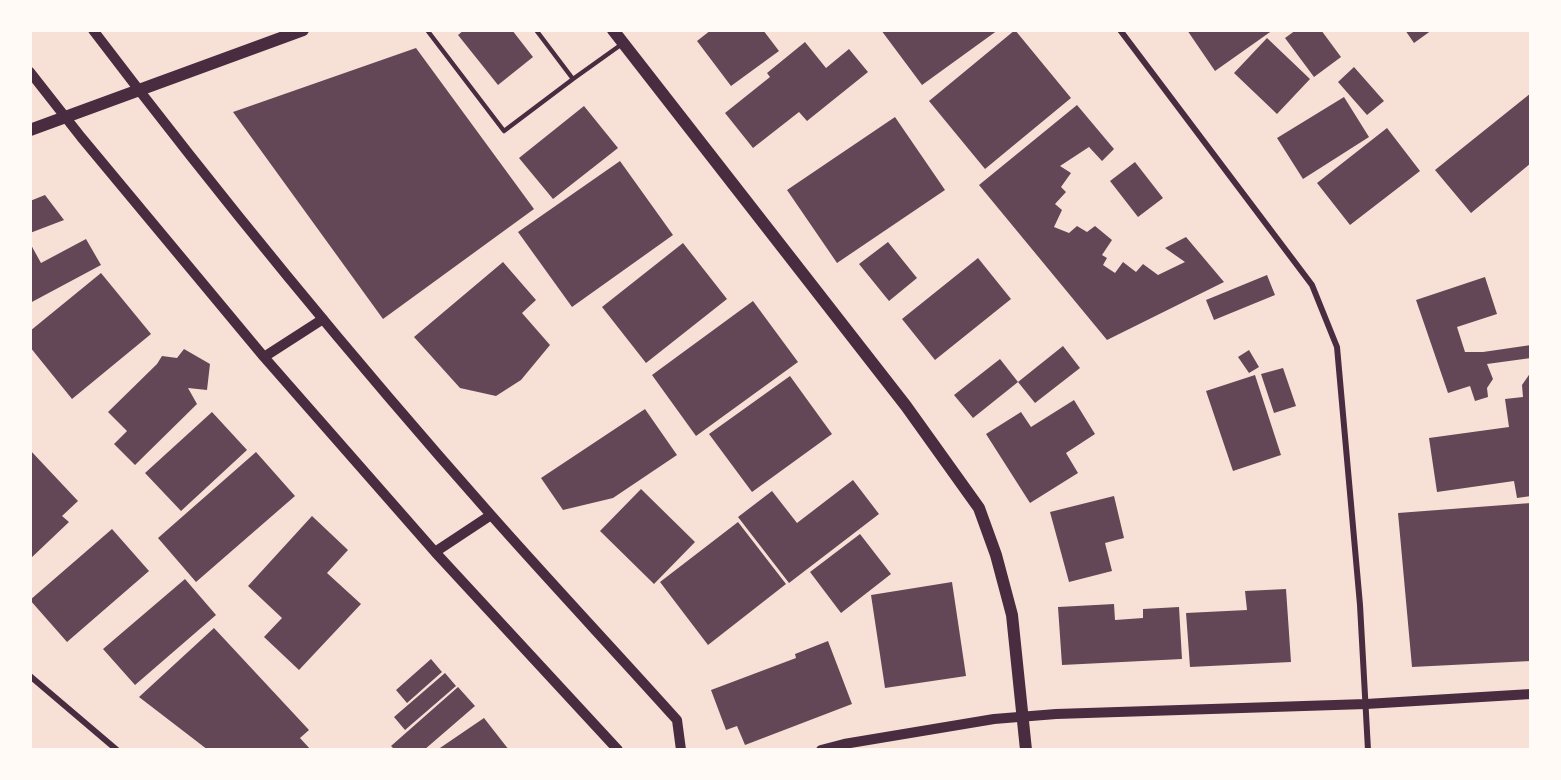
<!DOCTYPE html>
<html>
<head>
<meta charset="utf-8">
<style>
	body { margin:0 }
	#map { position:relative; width:1561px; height:780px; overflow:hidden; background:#f7e1d7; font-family:"Varela Round",sans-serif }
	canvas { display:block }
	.frame { position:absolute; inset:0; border:32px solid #fffaf5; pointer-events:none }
</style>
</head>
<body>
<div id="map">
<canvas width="1561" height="780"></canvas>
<div class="frame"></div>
</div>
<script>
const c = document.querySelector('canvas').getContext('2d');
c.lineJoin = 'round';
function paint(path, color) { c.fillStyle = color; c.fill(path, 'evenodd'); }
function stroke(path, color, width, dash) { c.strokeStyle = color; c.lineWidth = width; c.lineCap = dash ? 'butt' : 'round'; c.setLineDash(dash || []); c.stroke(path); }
const building = new Path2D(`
	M464,30H512L533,57L498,85L458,35Z
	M711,30H763L779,51L731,86L697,41Z
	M881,30H998L922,85Z
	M1015,30L1071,98L985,169L929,101Z
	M1187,30H1273L1215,71Z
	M1296,30H1321L1341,57L1314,77L1285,38Z
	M1405,30H1432L1414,43Z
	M1267,38L1310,79L1277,114L1234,73Z
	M805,42L826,68L849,49L868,72L807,121L799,112L753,148L725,113L770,77L767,73Z
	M416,48L534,209L383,319L233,112Z
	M1354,67L1384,101L1367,115L1338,82Z
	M1531,93V163L1471,213L1435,170Z
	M1344,97L1369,137L1303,179L1277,138Z
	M1077,105L1114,149L1102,161L1089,147L1060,166L1071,173L1061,187L1066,192L1055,204L1062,210L1054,227L1069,233L1077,226L1087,232L1095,226L1112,240L1102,255L1107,258L1103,265L1115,273L1123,262L1136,272L1143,264L1158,275L1185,262L1165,248L1186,237L1224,282L1107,340L979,185Z
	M584,106L618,148L553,199L519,158Z
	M895,117L945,190L837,263L787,190Z
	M1387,128L1420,171L1350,225L1317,183Z
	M620,161L673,235L572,307L518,232Z
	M1135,162L1163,198L1138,217L1110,181Z
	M45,195L64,220L30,233V201Z
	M86,239L101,265L30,303V243L41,263Z
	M888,242L917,278L889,301L859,264Z
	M683,243L727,299L646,363L602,307Z
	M978,258L1011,299L935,360L902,319Z
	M503,262L536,300L522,313L550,345L521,380L496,396L460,388L414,337Z
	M101,273L151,334L72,399L30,347V331Z
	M1267,275L1275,295L1214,320L1206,300Z
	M1485,277L1497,314L1457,327L1465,352H1483L1531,345V358L1487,364L1493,379L1487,388L1488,397L1475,401L1470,386L1448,393L1416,300Z
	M753,301L798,362L696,436L652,375Z
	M1063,346L1080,368L1035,403L1018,382L973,418L954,395L1000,359L1018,382Z
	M184,349L210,364L207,390L188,388L197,404L135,465L114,444L127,431L108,412L157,364L162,356L177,358Z
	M1249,350L1259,367L1249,373L1238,357Z
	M1283,368L1296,406L1274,413L1261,374Z
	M1531,372V496L1517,498L1514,481L1437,492L1429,438L1509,427L1505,399L1523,397L1522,385Z
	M1255,375L1281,455L1233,471L1206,391Z
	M790,376L832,434L752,492L709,434Z
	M1074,400L1095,434L1066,453L1078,473L1030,503L986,434L1021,412L1031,427Z
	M645,409L677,455L613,498L563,510L541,478Z
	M212,412L247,450L181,511L145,473Z
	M30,450L78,501L62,516L69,522L30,559Z
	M256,452L295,496L196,582L158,538Z
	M853,480L879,514L789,583L738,517L772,491L797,523Z
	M641,489L695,542L654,584L600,531Z
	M1114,496L1124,538L1105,543L1112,571L1069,582L1050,512Z
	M1531,503V661L1412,667L1398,513Z
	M312,516L348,550L327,573L361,604L299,670L264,637L282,618L248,586Z
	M738,522L786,584L708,645L660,582Z
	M112,529L149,571L67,642L30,600Z
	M860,534L891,574L841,613L810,572Z
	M185,579L216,615L135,685L103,649Z
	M952,582L966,676L885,688L871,595Z
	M1286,589L1291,662L1190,667L1186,613L1247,610L1245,591Z
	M1114,604L1115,620L1143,618V609L1179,607L1182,659L1062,665L1058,607Z
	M214,628L309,730L300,738L311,750H208L139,697Z
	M828,641L852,704L745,745L737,726L726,730L711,690L796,658L795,654Z
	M431,659L442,672L407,703L396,690Z
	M445,673L456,686L405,730L394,717Z
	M458,687L475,706L424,750H395L391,746Z
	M484,718L509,750H437Z`);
const service = new Path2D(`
	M427,30L504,131L573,79L536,30
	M573,79L622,44`);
const minor = new Path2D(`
	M1120,30L1312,285L1337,347L1360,605L1368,750
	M30,676L117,750`);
const tertiary = new Path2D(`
	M93,30C219,196 352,358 491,515C552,584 615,651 677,720L681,750
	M30,72L81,137L264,357L435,552L618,750
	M264,357L323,319
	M435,552L491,515
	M821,750L844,744L994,719L1056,714L1366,704L1531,694`);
const secondary = new Path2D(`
	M613,30L906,406L979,508L996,555L1012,615L1026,750
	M30,130L303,30`);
paint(building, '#644757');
stroke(service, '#4a2c40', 4.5);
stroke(minor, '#4a2c40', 6);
stroke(tertiary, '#4a2c40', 10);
stroke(secondary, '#4a2c40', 12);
</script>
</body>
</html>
